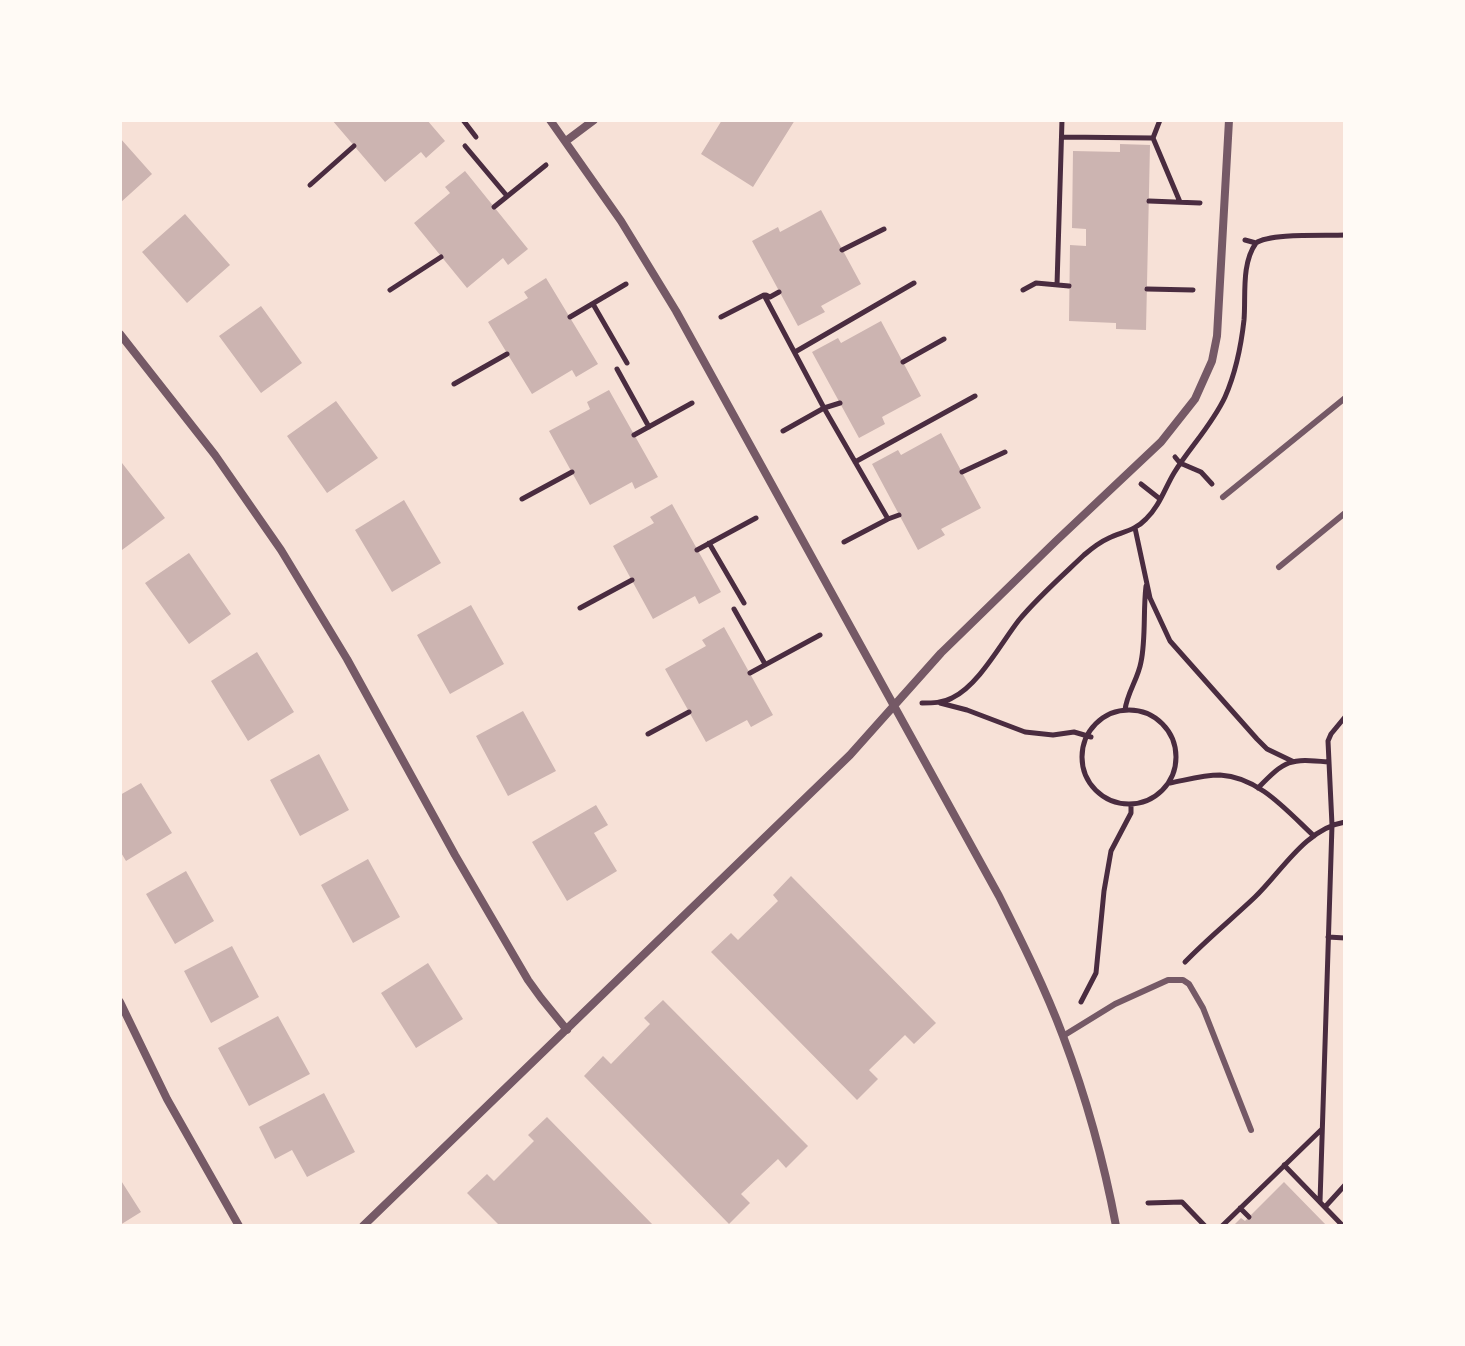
<!DOCTYPE html>
<html>
<head>
<meta charset="utf-8">
<style>
	body { margin:0 }
	#map { position:relative; width:1465px; height:1346px; overflow:hidden; background:#f7e1d7; font-family:Merriweather,serif }
	canvas { display:block }
	.frame { position:absolute; inset:0; border:122px solid #fffaf5; pointer-events:none }
</style>
</head>
<body>
<div id="map">
<canvas width="1465" height="1346"></canvas>
<div class="frame"></div>
</div>
<script>
const c = document.querySelector('canvas').getContext('2d');
c.lineJoin = 'round';
function paint(path, color) { c.fillStyle = color; c.fill(path, 'evenodd'); }
function stroke(path, color, width, dash) { c.strokeStyle = color; c.lineWidth = width; c.lineCap = dash ? 'butt' : 'round'; c.setLineDash(dash || []); c.stroke(path); }
const building = new Path2D(`
	M332,120H427L445,141L426,158L421,152L385,182Z
	M722,120H795L753,187L701,154Z
	M120,138L152,174L120,203Z
	M1120,144L1150,145L1146,330L1116,329V323L1069,321L1070,245L1086,246V229L1072,228L1073,151L1120,152Z
	M465,171L528,249L508,265L503,258L467,288L414,223L450,193L445,187Z
	M821,210L861,284L821,306L825,312L798,326L752,241L778,227L780,232Z
	M185,214L230,265L187,303L142,252Z
	M546,278L598,364L576,377L572,370L532,394L488,322L528,298L524,292Z
	M261,306L302,363L261,393L219,336Z
	M881,321L921,396L882,417L885,424L859,438L812,352L838,338L841,343Z
	M609,390L658,477L635,489L632,482L590,505L549,431L590,409L587,402Z
	M336,401L378,458L327,493L287,436Z
	M941,433L981,508L941,529L945,535L918,550L872,464L898,450L901,455Z
	M122,463L165,518L122,550L120,548V464Z
	M404,500L441,563L392,592L355,530Z
	M672,504L721,592L699,604L695,596L653,619L613,546L654,523L650,517Z
	M189,553L231,614L189,644L145,583Z
	M471,605L504,664L450,694L417,635Z
	M724,627L773,715L751,727L747,720L706,742L665,669L706,646L702,640Z
	M257,652L294,712L248,741L211,681Z
	M523,711L556,771L508,796L476,736Z
	M319,754L349,810L300,836L270,780Z
	M141,783L172,833L126,861L120,851V795Z
	M596,805L608,825L594,833L617,871L567,901L532,842Z
	M368,859L400,917L353,943L321,885Z
	M186,871L214,921L175,944L146,894Z
	M791,876L936,1023L914,1044L905,1035L869,1070L878,1079L857,1100L711,952L731,933L738,940L778,901L773,895Z
	M232,946L259,997L211,1023L184,971Z
	M428,963L463,1019L416,1048L381,993Z
	M663,1000L808,1146L786,1168L778,1159L741,1194L750,1203L729,1224L584,1076L603,1056L611,1064L650,1024L644,1018Z
	M278,1016L310,1074L249,1106L218,1048Z
	M324,1093L355,1152L307,1177L292,1150L275,1159L259,1127Z
	M547,1117L654,1226H500L467,1193L487,1174L494,1181L534,1141L528,1135Z
	M120,1179L141,1212L120,1225Z
	M1284,1182L1327,1226H1233L1241,1218L1245,1221Z`);
const path = new Path2D(`
	M463,120L476,137
	M1062,137L1153,138L1180,202
	M1153,138L1160,120
	M465,146L507,196
	M310,185L354,146
	M1149,201L1200,203
	M494,207L546,165
	M1245,240L1256,243C1270,233 1325,236 1345,235
	M842,250L884,229
	M1057,285L1062,120
	M1147,289L1193,290
	M390,290L441,257
	M1023,290L1036,283L1069,286
	M766,295L770,297L779,292
	M593,304L627,363
	M570,317L626,284
	M721,317L764,295L824,408L783,431
	M795,352L914,283
	M903,362L944,339
	M617,369L649,427
	M454,384L507,354
	M840,403L824,408L888,519
	M634,435L692,403
	M1175,457L1180,463L1201,472L1212,484
	M855,462L975,396
	M962,472L1005,452
	M1141,484L1160,499
	M522,499L572,472
	M1135,528L1150,598L1170,641L1257,739L1267,749L1292,761
	M844,542L888,519L899,515
	M709,543L744,603
	M697,550L756,518
	M580,608L632,580
	M734,609L765,664
	M750,673L820,635
	M922,703C932,703 943,703 952,698C979,685 1001,643 1019,620C1038,597 1062,576 1084,555C1091,549 1100,542 1109,538C1122,532 1136,530 1146,519C1159,507 1165,488 1174,473C1190,447 1212,425 1225,397C1236,372 1241,347 1244,320C1246,296 1241,264 1256,243
	M940,703L967,710L1025,732L1053,735L1074,732L1091,737
	M1082 757a47 47 0 1 1 94 0a47 47 0 1 1-94 0Z
	M1125,710C1127,693 1138,679 1141,662C1146,638 1143,611 1146,586
	M648,734L689,712
	M1170,783C1186,780 1203,775 1220,775C1259,777 1287,811 1314,836
	M1258,788C1285,760 1290,758 1328,762
	M1328,937L1345,938
	M1185,962C1207,939 1232,919 1255,897C1282,871 1305,829 1345,822
	M1081,1002L1096,973L1104,891L1111,851L1131,813V804
	M1284,1165L1343,1226
	M1320,1202L1332,825L1328,741L1331,734L1345,717
	M1148,1203L1182,1202L1205,1226
	M1325,1207L1345,1185
	M1240,1208L1249,1217
	M1222,1226L1322,1129`);
const service = new Path2D(`
	M1223,497L1345,398
	M1279,567L1345,513
	M1063,1036L1115,1004L1168,980H1183L1189,984L1203,1008L1251,1130`);
const minor = new Path2D(`
	M550,120L621,221L676,311L999,896C1022,942 1045,988 1063,1036C1086,1097 1104,1162 1116,1226
	M566,141L594,120
	M120,334L215,455L281,550L347,659L455,855L528,980L541,998L567,1030
	M120,1002L167,1099L239,1226
	M363,1226L850,755L941,653L1056,541L1161,442L1195,399L1212,361L1217,336L1229,120`);
paint(building, '#ccb4b1');
stroke(path, '#4a2c40', 5);
stroke(service, '#755966', 6);
stroke(minor, '#755966', 8);
</script>
</body>
</html>
